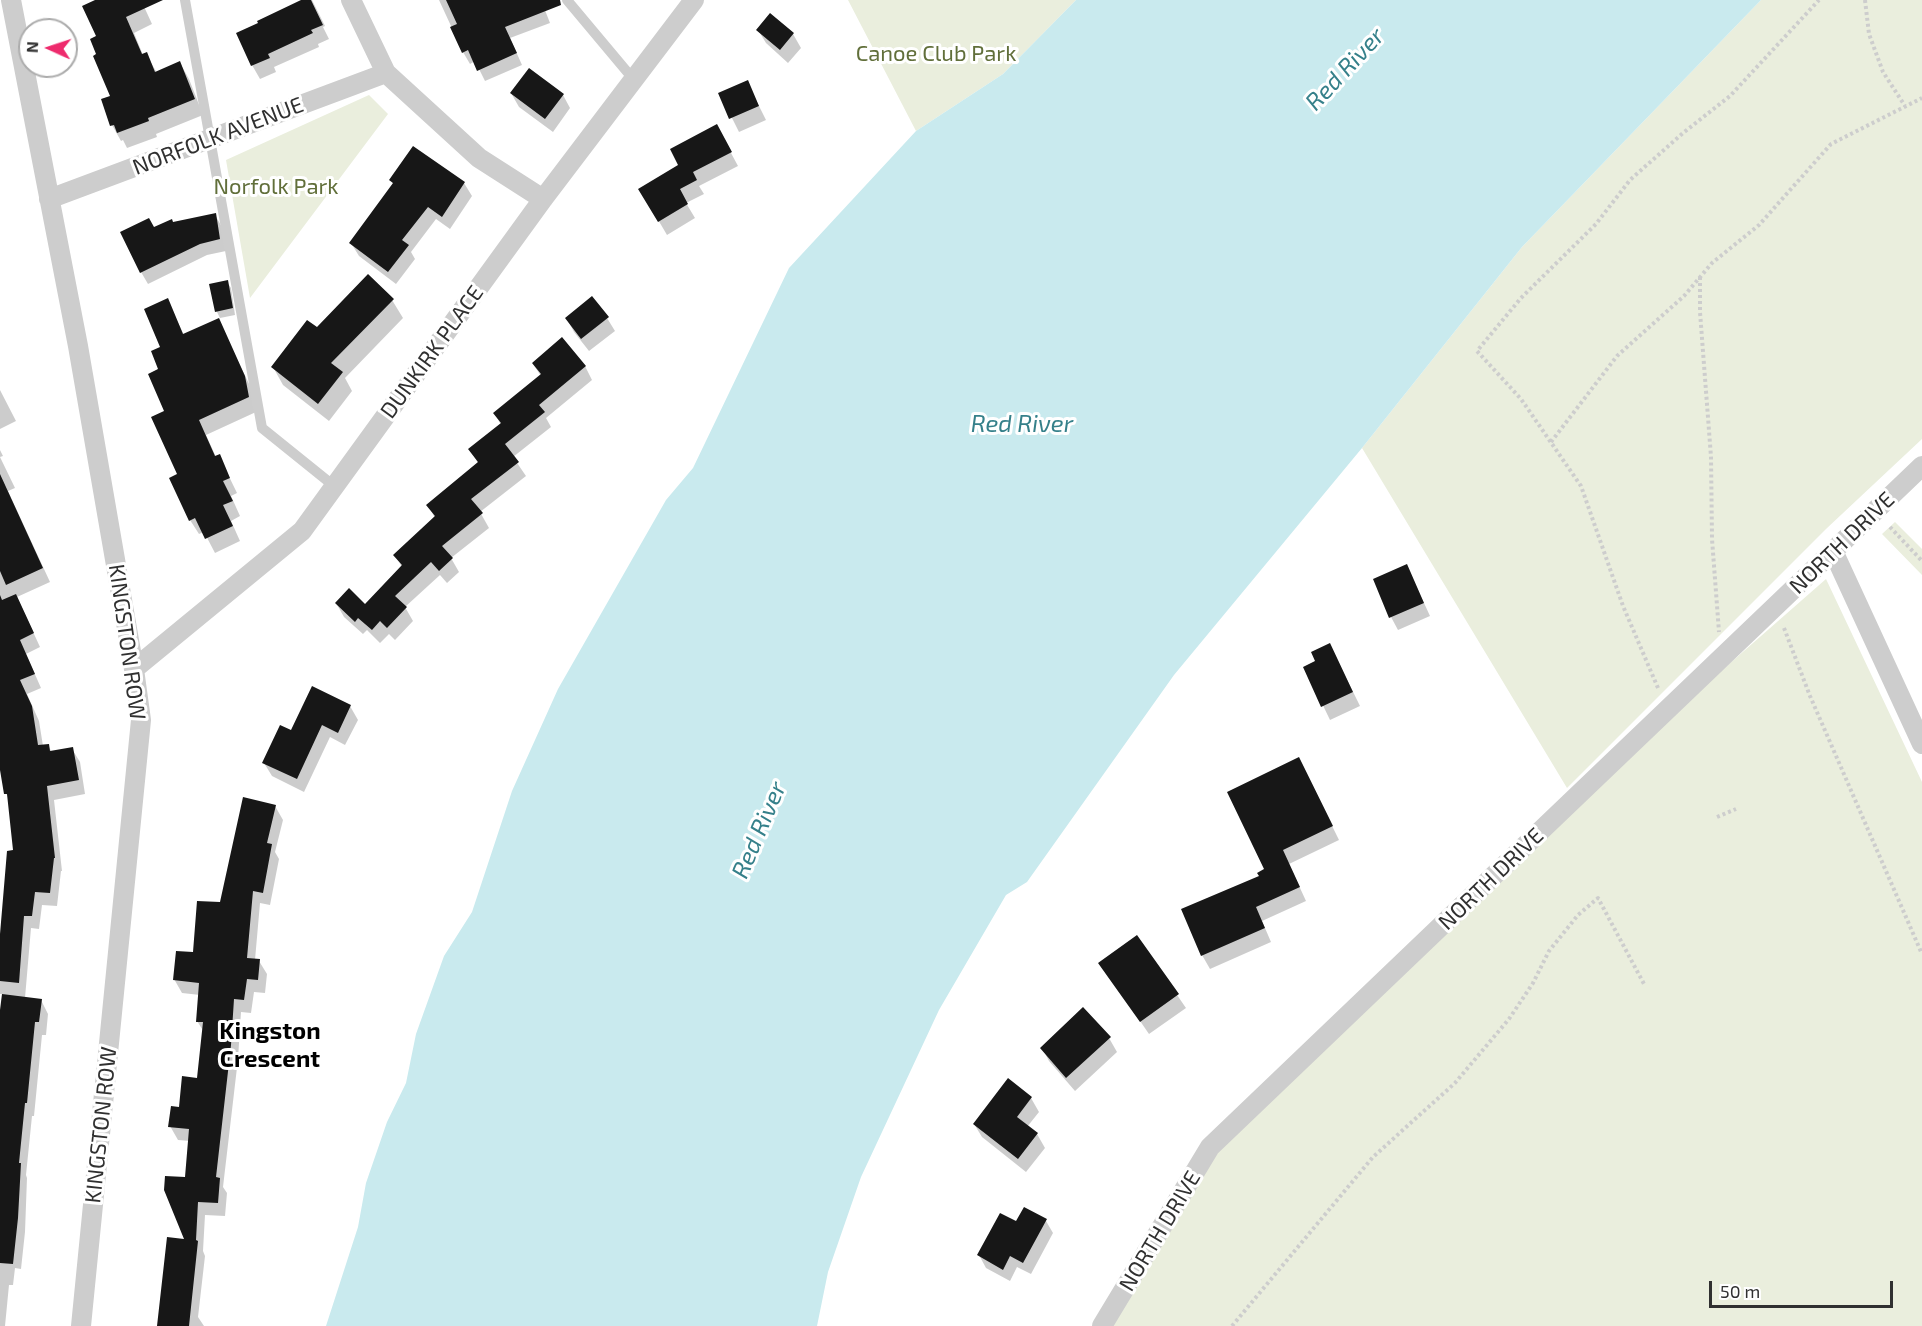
<!DOCTYPE html>
<html>
<head>
<meta charset="utf-8">
<style>
	body { margin:0 }
	#map { position:relative; width:1922px; height:1326px; overflow:hidden; background:#fff; font-family:"Exo 2",sans-serif }
	canvas { display:block }
	.north { position:absolute; left:18px; top:18px; width:60px; height:60px; box-sizing:border-box; background:#fff; border:2px solid #acacac; border-radius:50%; rotate:273deg; font-size:16px; font-weight:700; line-height:24px; text-align:center; color:#303030 }
	.north::after { content:''; display:block; margin:auto; width:21px; height:27px; background:#ee2b6d; clip-path:polygon(50% 0,100% 100%,50% 72%,0 100%) }
	.scale { position:absolute; left:1709px; top:1281px; width:184px; height:27px; box-sizing:border-box; border:3px solid #303030; border-top:0; padding-left:8px; font-size:18px; line-height:21px; white-space:nowrap; color:#303030; -webkit-text-stroke:4px #fff; paint-order:stroke }
</style>
</head>
<body>
<div id="map">
<canvas width="1922" height="1326"></canvas>
<div class="north">N</div>
<div class="scale">50 m</div>
</div>
<script>
const c = document.querySelector('canvas').getContext('2d');
c.lineJoin = 'round';
function paint(path, color) { c.fillStyle = color; c.fill(path, 'evenodd'); }
function stroke(path, color, width, dash) { c.strokeStyle = color; c.lineWidth = width; c.lineCap = dash ? 'butt' : 'round'; c.setLineDash(dash || []); c.stroke(path); }
function write(font, color, halo, rows, align = 'center') {
  c.font = font + ' "Exo 2",sans-serif'; c.lineWidth = 6; c.setLineDash([]); c.textBaseline = 'middle'; c.strokeStyle = halo; c.fillStyle = color; for (const [text, x, y, turn = 0] of rows) {
    c.save(); c.translate(x, y); c.rotate((+turn || 0) * Math.PI / 180); c.textAlign = isNaN(turn) ? turn : align; if (halo) c.strokeText(text, 0, 0); c.fillText(text, 0, 0); c.restore();
  }
}
const green = new Path2D(`
	M848,0H1076L1003,74L916,131Z
	M1761,0H1922V439L1826,529L1567,788L1362,448L1522,247Z
	M369,95L388,114L250,298L226,160Z
	M1895,522L1922,549V575L1882,534Z
	M1826,579L1922,782V1326H1102L1210,1147L1574,800Z`);
const water = new Path2D(`
	M1076,0H1761L1522,247L1362,448L1174,675L1027,882L1006,895L939,1010L861,1177L828,1272L817,1326H326L358,1227L366,1183L387,1122L406,1083L416,1034L444,956L472,912L512,791L558,689L666,500L693,468L789,268L916,131L1003,74Z`);
const shadow = new Path2D(`
	M95,0H141L152,24L134,33L143,55L146,54L157,73L180,63L189,79L203,115L156,134L157,137L127,148L123,140L121,141L112,125V96L98,55Z
	M305,0H312L325,26L323,27L329,39L318,44L319,47L274,67L276,72L260,79L252,65Z
	M439,0H541L550,23L510,38L522,65L485,81L475,61L470,64L463,52Z
	M770,15L793,34L801,48L788,63L766,43L758,30Z
	M747,82L766,120L739,132L720,94Z
	M511,93L563,95L570,108L553,132L519,107Z
	M724,140L738,166L699,186L704,194L686,203L695,218L667,235L640,189Z
	M391,180L464,183L472,196L450,229L436,219L411,252L415,259L396,284L359,256L351,243L394,185Z
	M215,215L222,227L226,251L207,255L148,284L141,272L154,229Z
	M227,282L231,288L235,315L220,318L217,312L211,285Z
	M167,300L184,335L218,320L253,392L256,412L206,435L216,457L219,456L237,493L231,496L240,516L231,521L240,541L215,553L204,532L199,534L190,520L179,475L166,412L160,370Z
	M392,300L403,318L345,378L352,391L329,421L283,385L273,367L317,329Z
	M607,318L615,331L589,351L574,332L567,319Z
	M533,364L585,366L592,380L546,418L551,427L513,457L526,476L480,512L489,528L451,558L459,572L447,583L440,575L405,607L413,621L395,640L389,634L380,643L367,630L363,634L344,617L336,603L365,606L402,567L395,555L435,518L428,505L478,463L470,449L501,425L495,414L541,376Z
	M0,390L16,421L0,429Z
	M0,450L3,456L0,457L15,488L8,491L50,582L17,597L40,647L26,654L41,688L27,694L39,721L43,746L48,745L52,753L72,749L80,762L85,794L54,800L62,871H61L57,906L42,905L39,929L31,928L25,998L41,1000L48,1014L46,1035H42L34,1116H32L26,1175L27,1178L25,1232L21,1269L15,1268L13,1285H9L5,1326H0V1024L3,994H0V938L15,852L9,799L6,793L0,762Z
	M1407,566L1430,616L1398,630L1391,617Z
	M1330,645L1360,706L1330,720L1305,668L1317,662Z
	M350,706L358,720L345,745L330,737L304,792L272,776L264,763L292,732Z
	M1299,759L1339,840L1289,864L1306,901L1262,921L1271,942L1210,969L1202,955L1266,870Z
	M275,806L283,820L275,852L279,859L270,905L260,903L255,960L259,961L267,974L265,993L254,992L251,1013L241,1012L238,1059L223,1187L227,1193L225,1216L205,1215L203,1251L205,1256L198,1317L204,1326H160L186,1241L187,1179L190,1141L178,1140L170,1126L198,1079L204,1032L197,1021L200,995L182,993L174,979L194,954Z
	M1137,937L1186,1008L1149,1034L1100,963Z
	M1109,1038L1117,1052L1075,1091L1049,1061L1042,1048Z
	M1031,1098L1039,1112L1027,1127L1037,1134L1045,1148L1026,1172L982,1137L974,1124Z
	M1046,1221L1053,1233L1031,1274L1017,1267L1010,1281L986,1268L979,1255L1016,1223Z`);
const building = new Path2D(`
	M95,0H163L126,17L142,54L147,52L155,72L180,61L195,99L148,118L149,121L117,133L114,125L110,126L101,99L110,96L93,56L96,54L90,39L96,36L82,6Z
	M301,0H311L323,25L311,30L313,33L268,54L270,58L251,66L236,33L258,23L257,21Z
	M446,0H560L561,5L505,27L517,53L477,71L468,50L462,53L450,27L457,24Z
	M770,13L794,33L780,50L756,30Z
	M529,68L564,94L545,119L510,93Z
	M748,80L759,106L729,119L718,93Z
	M717,124L732,152L693,172L697,180L680,189L688,204L658,222L638,189L678,165L670,149Z
	M413,146L465,182L442,217L428,207L402,240L409,245L388,272L349,243L393,183L389,180Z
	M216,213L220,239L200,244L140,273L120,232L149,218L154,227L172,219L173,222Z
	M368,274L394,299L331,363L343,372L318,404L271,367L307,320L317,327Z
	M228,280L233,308L215,312L209,284Z
	M592,296L609,317L581,339L565,318Z
	M168,298L183,334L219,318L245,376L249,397L199,420L215,456L220,454L230,478L223,481L233,501L223,505L233,526L205,539L195,518L189,521L169,478L177,474L151,417L164,411L148,374L158,369L151,351L160,347L144,309Z
	M562,337L586,366L539,405L545,412L505,444L519,462L471,499L483,513L442,546L453,558L439,571L431,562L395,596L407,607L387,628L380,621L372,630L358,618L355,622L335,603L349,588L365,604L402,565L393,555L435,516L426,505L478,462L468,449L501,423L493,413L541,374L532,363Z
	M0,474L43,568L6,585L0,571Z
	M1407,564L1424,603L1389,618L1373,579Z
	M16,594L34,633L20,640L35,674L20,680L32,706L38,745L49,744L50,751L73,747L79,780L47,786L55,858H54L50,893L35,892L32,916H24L19,983L0,981V934L7,851L13,850L7,794H4L0,770V595L2,600Z
	M1330,643L1353,692L1321,707L1303,667L1315,661L1311,652Z
	M312,686L351,705L338,733L322,725L297,779L262,763L280,725L291,730Z
	M1299,757L1333,826L1283,850L1300,887L1256,907L1265,928L1201,956L1181,909L1259,876L1257,873L1264,869L1227,792Z
	M243,797L276,805L267,843L272,844L263,893L253,891L247,958L260,959L258,980L247,979L244,1000L234,999L231,1045L216,1177L220,1178L218,1203L198,1202L196,1240L198,1241L189,1326H157L167,1237L184,1239L164,1190L165,1176L185,1177L189,1129L168,1127L171,1106L179,1107L182,1076L197,1078L203,1022H196L199,983L173,980L176,951L193,952L197,901L220,902Z
	M1137,935L1179,994L1140,1022L1098,963Z
	M2,994L42,999L39,1022H35L27,1103H25L19,1163H21L18,1218L13,1264L0,1263V1010Z
	M1083,1007L1111,1037L1066,1078L1040,1048Z
	M1008,1078L1032,1097L1017,1117L1038,1133L1018,1159L973,1124Z
	M1024,1207L1047,1219L1023,1263L1010,1256L1003,1270L977,1255L1000,1213L1016,1221Z`);
const path = new Path2D(`
	M1865,0L1869,34L1883,72L1905,106
	M1700,277V312L1711,457L1712,539L1719,632
	M1551,442L1617,356L1684,296L1712,263L1759,225L1831,144L1922,98
	M1890,527L1922,561
	M1784,628L1810,696L1922,954
	M1658,688L1623,606L1581,486L1521,399L1477,351L1521,298L1596,224L1630,180L1683,133L1730,96L1819,0
	M1717,817L1736,809
	M1232,1326L1373,1157L1455,1083L1509,1019L1533,983L1549,951L1578,915L1598,898L1644,984`);
const lane = new Path2D(`
	M185,0L262,428L334,486
	M567,0L634,80`);
const street = new Path2D(`
	M11,0L78,346L134,669L141,720L81,1326
	M351,0L386,73L479,158L543,199
	M49,199L386,73
	M1833,551L1922,744
	M134,669L302,531L543,199L694,0
	M1102,1326L1210,1147L1922,466`);
const parkNames = [
	["Canoe Club Park",936,54],
	["Norfolk Park",276,187]
];
const streetNames = [
	["NORFOLK AVENUE",218,136,-21],
	["DUNKIRK PLACE",432,352,-54],
	["NORTH DRIVE",1842,543,-44],
	["KINGSTON ROW",127,642,82],
	["NORTH DRIVE",1491,879,-44],
	["KINGSTON ROW",101,1125,-84],
	["NORTH DRIVE",1160,1231,-59]
];
const waterNames = [
	["Red River",1345,69,-47],
	["Red River",1022,424],
	["Red River",759,830,-67]
];
const neighbourhoodNames = [
	["Kingston",270,1031],
	["Crescent",270,1059]
];
paint(green, '#eaeedd');
paint(water, '#c9eaee');
paint(shadow, '#0003');
paint(building, '#171717');
stroke(path, '#cdcdcd', 4, [3, 3]);
stroke(lane, '#cdcdcd', 10);
stroke(street, '#cdcdcd', 20);
write('22px', '#616f3a', '#fff', parkNames);
write('22px', '#303030', '#fff', streetNames);
write('italic 24px', '#35808a', '#fff', waterNames);
write('bold 24px', '#000', '#fff', neighbourhoodNames);
</script>
</body>
</html>
